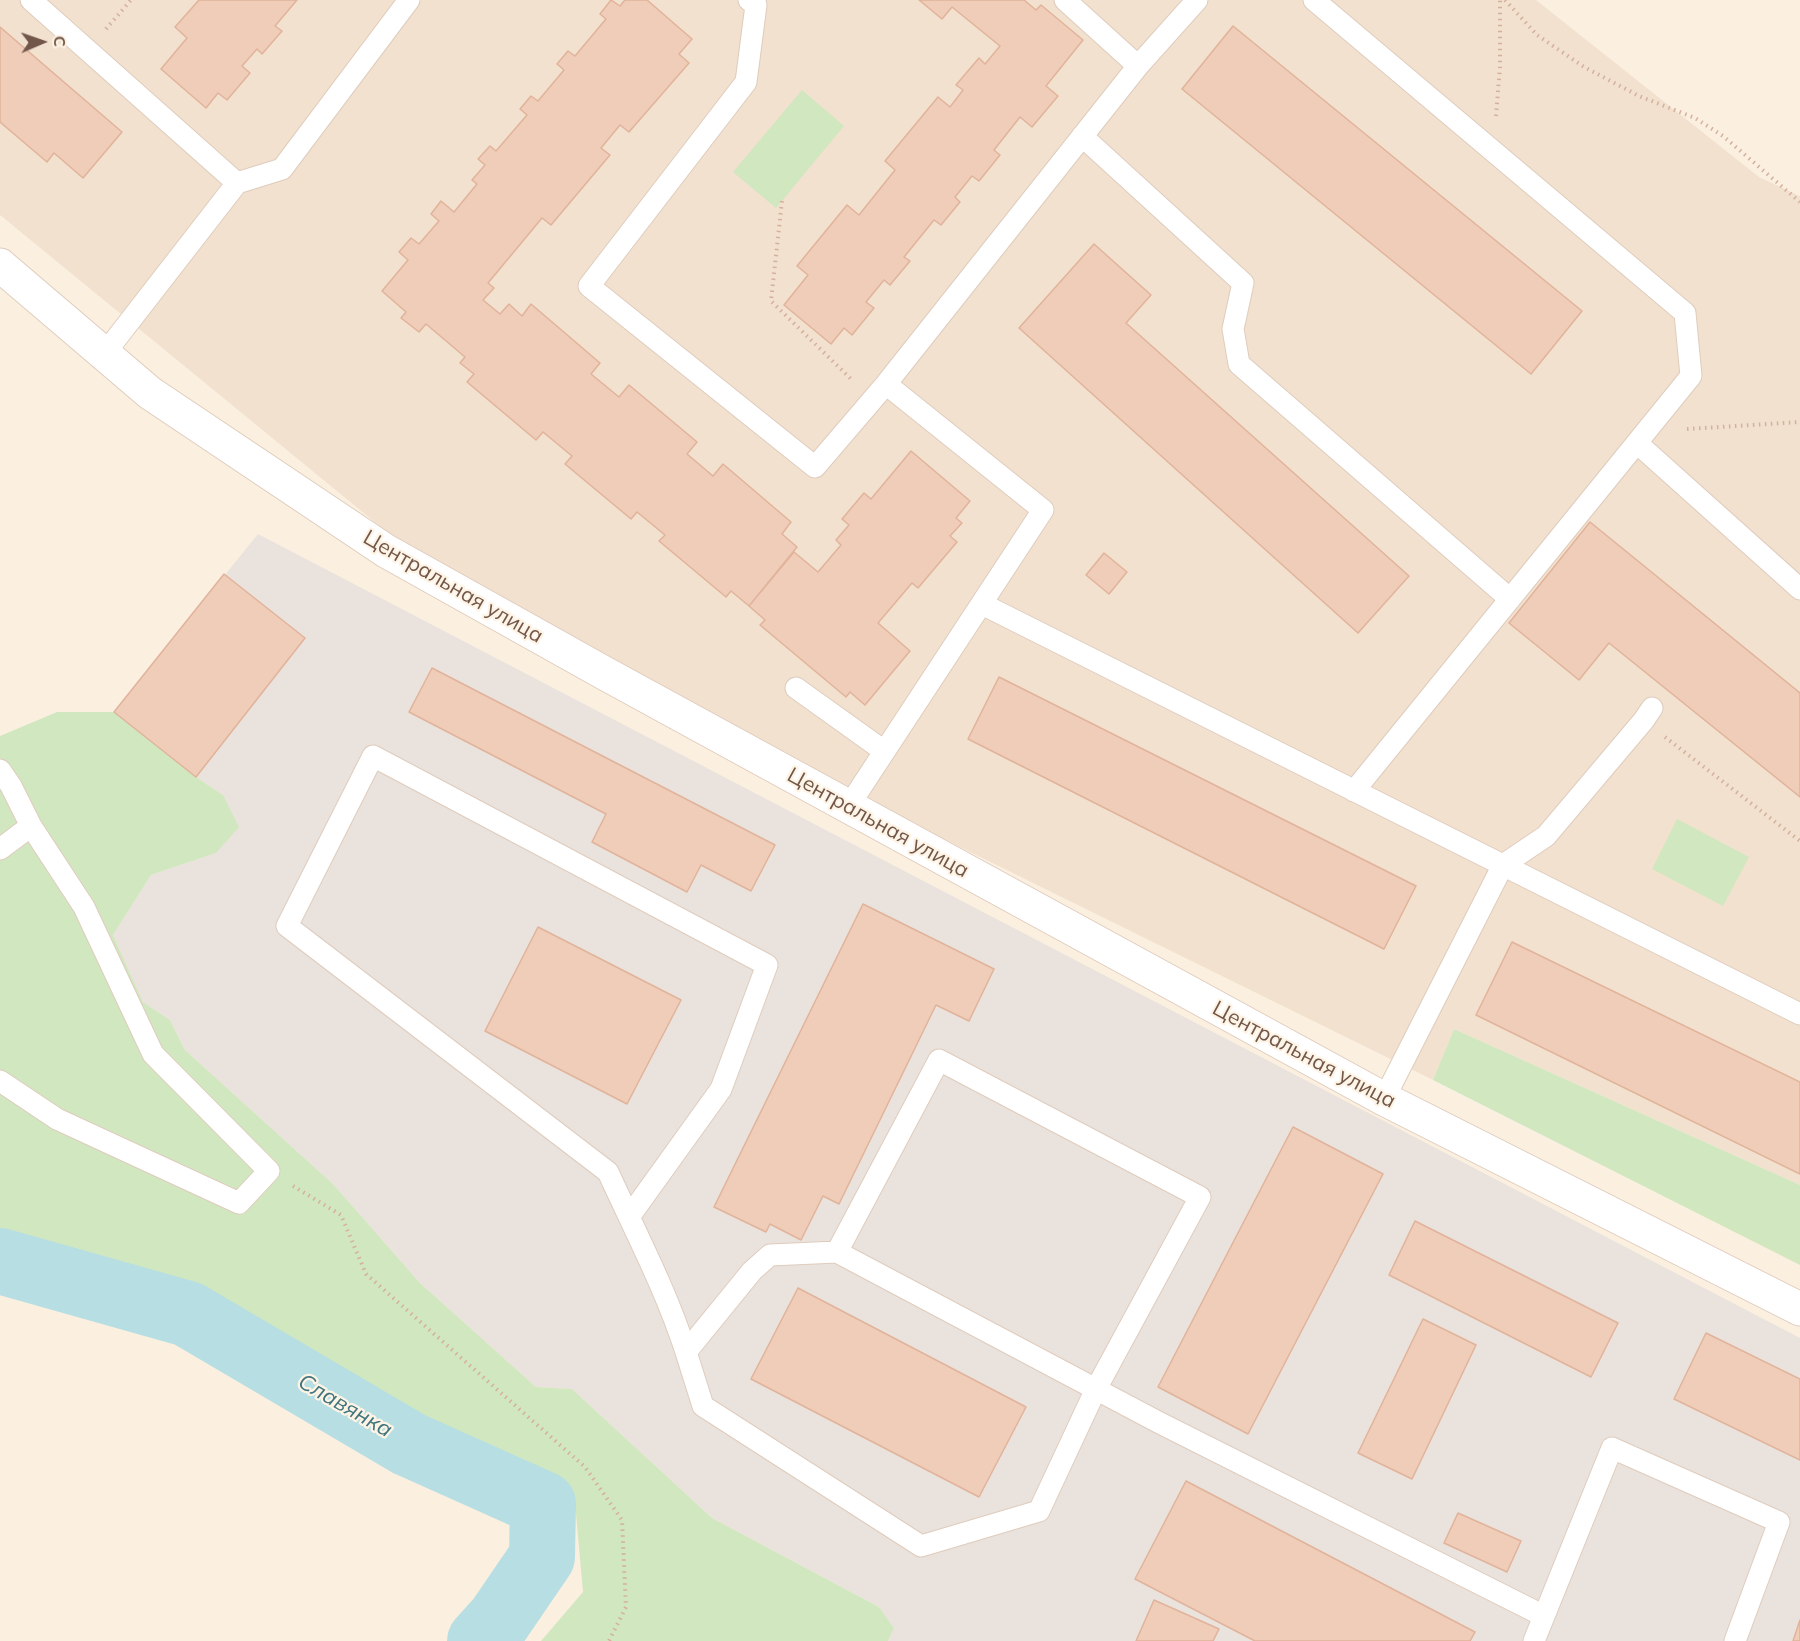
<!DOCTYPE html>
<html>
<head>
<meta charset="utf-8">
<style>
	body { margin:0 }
	#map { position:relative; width:1800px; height:1641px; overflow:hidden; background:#fbf0e0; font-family:Mulish,sans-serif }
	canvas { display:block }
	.north { position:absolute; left:12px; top:12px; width:60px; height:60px; -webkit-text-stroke:4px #fef4e6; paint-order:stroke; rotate:88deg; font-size:16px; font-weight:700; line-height:24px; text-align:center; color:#715649 }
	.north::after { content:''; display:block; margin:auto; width:21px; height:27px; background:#715649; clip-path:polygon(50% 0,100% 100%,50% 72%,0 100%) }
</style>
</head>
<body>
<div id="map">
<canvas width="1800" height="1641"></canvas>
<div class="north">С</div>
</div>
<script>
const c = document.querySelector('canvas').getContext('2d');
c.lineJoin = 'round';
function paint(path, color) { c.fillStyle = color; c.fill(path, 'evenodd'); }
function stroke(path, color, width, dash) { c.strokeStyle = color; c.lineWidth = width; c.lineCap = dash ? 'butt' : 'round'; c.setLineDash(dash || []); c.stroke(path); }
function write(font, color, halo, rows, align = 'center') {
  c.font = font + ' Mulish,sans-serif'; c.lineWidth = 4.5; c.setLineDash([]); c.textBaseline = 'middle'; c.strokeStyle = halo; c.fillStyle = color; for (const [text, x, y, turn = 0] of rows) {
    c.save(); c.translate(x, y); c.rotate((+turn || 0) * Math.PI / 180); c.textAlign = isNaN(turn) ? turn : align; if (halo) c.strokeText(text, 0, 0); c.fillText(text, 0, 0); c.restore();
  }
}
const residential = new Path2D(`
	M0,0H1536L1759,177L1800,196V1185L1454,1029L1433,1080L893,814L404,546L0,215Z`);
const industrial = new Path2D(`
	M258,534L1800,1338V1641H888L894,1628L879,1607L712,1518L572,1389L536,1387L420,1283L333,1184L185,1050L170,1020L143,1002L113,935L151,875L216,853L223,795L196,777L114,712Z`);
const green = new Path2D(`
	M802,90L844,126L776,208L733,172Z
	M57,712H114L196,777L223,795L239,827L216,853L151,875L113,935L143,1002L170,1020L185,1050L333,1184L420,1283L536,1387L572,1389L712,1518L879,1607L894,1628L888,1641H541L583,1592L575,1503L524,1470L421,1423L334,1371L244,1326L145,1289L0,1246V736Z
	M1677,819L1749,857L1723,906L1652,869Z
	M1454,1029L1800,1185V1265L1433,1080Z`);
const river = new Path2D(`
	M0,1261L188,1314L409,1444L543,1504L542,1557L499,1620L480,1641`);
const building = new Path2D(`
	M199,0H297L275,26L282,31L262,54L257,49L242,66L250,73L227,100L218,93L206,108L161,69L187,38L175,27Z
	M611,0L620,6L625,0H647L692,39L679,54L689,63L629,132L620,125L601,148L610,155L551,225L542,218L488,283L494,288L483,300L500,314L509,304L522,316L531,304L600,363L591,374L619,397L629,385L697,442L687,454L713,476L723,464L791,522L782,534L797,547L749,606L731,591L726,597L659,541L665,535L637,512L631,519L565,464L572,456L543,432L536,440L467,382L474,374L460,363L465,357L426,324L419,332L401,318L406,312L382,291L408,260L399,252L411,238L419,244L439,221L431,214L441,201L454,212L477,184L472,180L485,165L478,159L490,146L496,151L527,115L520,109L531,96L538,101L564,70L557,64L568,51L575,56L606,19L600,14Z
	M919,0H1024L1036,10L1041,5L1083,40L1046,86L1058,96L1032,127L1020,117L994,150L1000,155L979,181L972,176L955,197L960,202L941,225L934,220L904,257L910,261L890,285L884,280L866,302L874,308L852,335L844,328L831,344L784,305L808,275L797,266L847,205L859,215L895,170L885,161L938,97L950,107L963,90L956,85L979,58L985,64L1000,46L952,7L942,19Z
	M1233,26L1582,311L1531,374L1182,89Z
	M0,27L122,132L83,178L54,153L47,162L0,122Z
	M1094,244L1151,295L1126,323L1409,576L1358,633L1019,328Z
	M911,451L970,501L956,518L962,523L950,536L957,542L918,588L912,583L878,623L910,651L865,705L850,692L846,697L760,625L765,620L749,606L794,552L818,572L841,545L836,540L849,525L842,519L864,493L871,499Z
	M1590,522L1800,693V797L1609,643L1579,680L1509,623Z
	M1104,553L1127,572L1109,594L1086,575Z
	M224,574L305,638L196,777L114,712Z
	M432,668L775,845L751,891L701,865L687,892L592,842L606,814L409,712Z
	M999,677L1416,886L1384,949L968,739Z
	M863,904L994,969L969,1021L936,1005L839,1204L823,1196L801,1240L770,1224L766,1232L714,1207Z
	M538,927L681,1000L627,1104L485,1031Z
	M1512,942L1800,1082V1174L1476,1015Z
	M1293,1127L1383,1174L1248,1434L1158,1387Z
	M1415,1221L1618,1323L1591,1377L1389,1275Z
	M798,1288L1026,1407L979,1497L751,1379Z
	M1423,1319L1476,1345L1412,1479L1358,1453Z
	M1706,1333L1800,1379V1460L1674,1399Z
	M1186,1481L1475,1632L1470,1641H1255L1135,1579Z
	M1458,1513L1521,1541L1507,1572L1444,1543Z
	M1154,1600L1219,1629L1213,1641H1136Z
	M1800,1620V1641H1793Z`);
const path = new Path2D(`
	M1505,0L1537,35L1584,67L1639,96L1695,118L1723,136L1800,202
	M106,29L131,0
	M1496,116L1500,67V0
	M782,201L771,301L851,379
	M1687,429L1800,422
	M1665,737L1800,841
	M293,1186L341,1215L366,1274L585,1467L622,1520L626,1607L609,1641`);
const service = new Path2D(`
	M31,0L237,183L105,353
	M749,0L756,5L746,82L589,286L815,467L886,384L1138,66L1197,0
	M1065,0L1138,66
	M1314,0L1685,313L1691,376L1354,791
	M1082,136L1243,283L1233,329L1239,364L1510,599
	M237,183L282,169L409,0
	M1637,443L1800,589
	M982,604L1800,1014
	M796,688L884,751
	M0,770L11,786L31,826L84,907L153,1054L269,1171L239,1203L57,1119L0,1081
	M848,807L1043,510L886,384
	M0,849L31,826
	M1384,1099L1503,865L1546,836L1644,720L1652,708
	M629,1217L721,1089L767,965L373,756L287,926L608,1172C635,1231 666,1290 686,1352
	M837,1252L939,1060L1200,1197L1096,1389L1039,1511L921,1546L703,1406L686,1352L752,1271L770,1255L837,1252L1158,1422L1544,1616
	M1534,1641L1612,1448L1779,1522L1735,1641`);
const minor = new Path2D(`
	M0,265L150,393L386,551L606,674L1384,1099L1800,1309`);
const streetNames = [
	["Центральная улица",453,587,30],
	["Центральная улица",878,823,29],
	["Центральная улица",1304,1055,28]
];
const waterNames = [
	["Славянка",345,1406,30]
];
paint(residential, '#f2e1cf');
paint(industrial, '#eae2dc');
paint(green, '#d1e7c0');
stroke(river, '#b6dee3', 66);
paint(building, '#efcdb9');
stroke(building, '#e1b39a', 1.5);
stroke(service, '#dfccbd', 23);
stroke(minor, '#dfccbd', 35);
stroke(path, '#d4b09d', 4, [1.5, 4.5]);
stroke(service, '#fff', 21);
stroke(minor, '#fff', 33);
write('21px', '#715649', '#fef4e6', streetNames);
write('italic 22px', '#40757d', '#fef4e6', waterNames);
</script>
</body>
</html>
